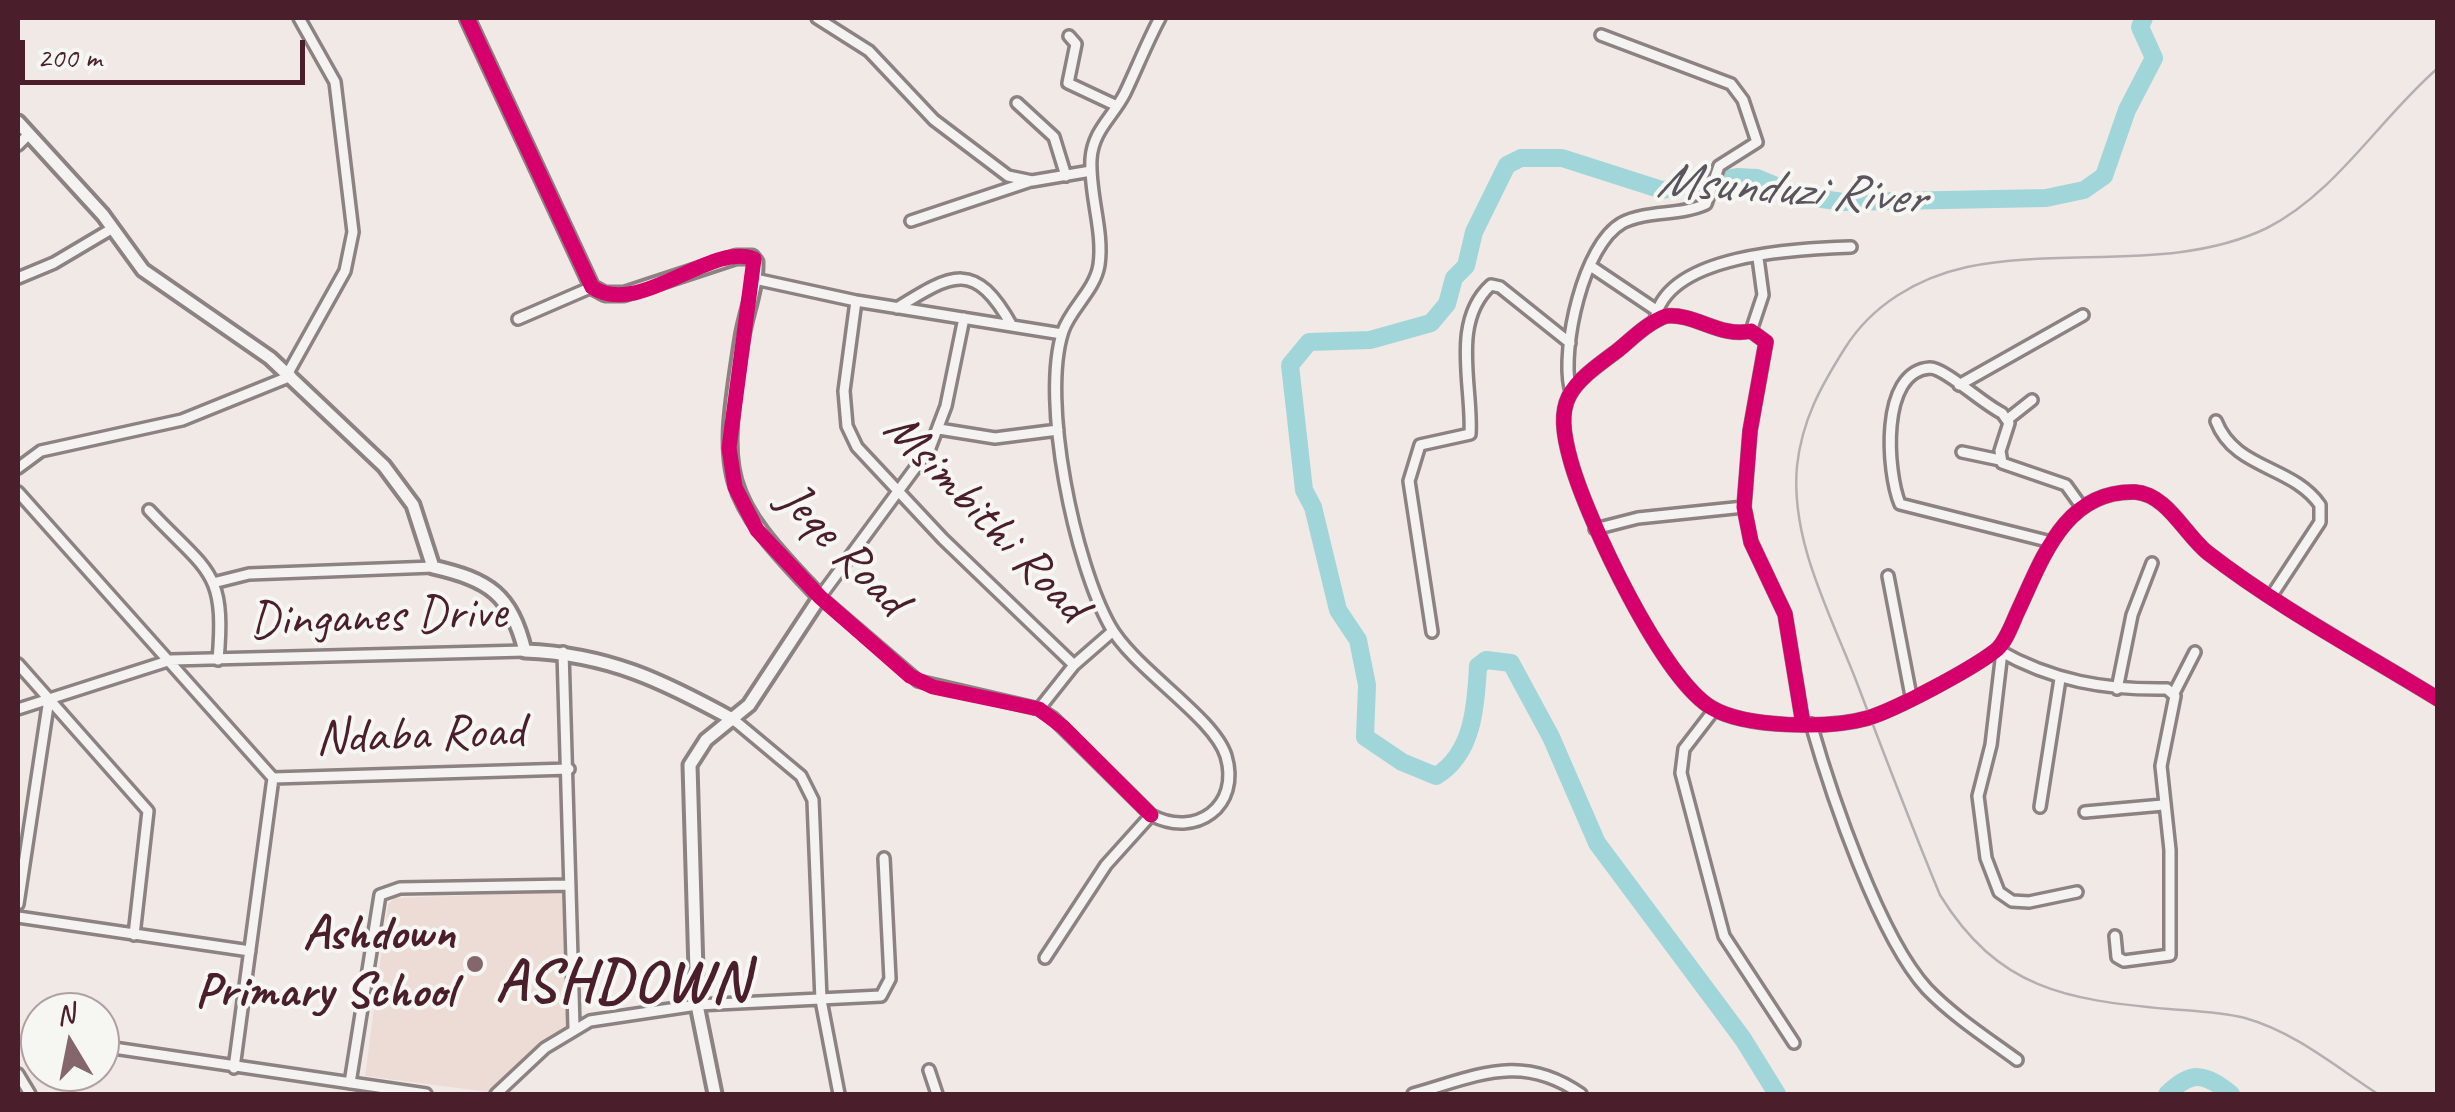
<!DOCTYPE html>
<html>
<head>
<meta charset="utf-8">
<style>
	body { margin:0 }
	#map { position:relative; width:2455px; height:1112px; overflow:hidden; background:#f0e9e6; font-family:Caveat,sans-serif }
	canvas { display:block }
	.frame { position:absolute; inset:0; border:20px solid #4a1f2b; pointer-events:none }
	.north { position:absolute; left:20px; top:992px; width:100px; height:100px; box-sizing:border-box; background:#f6f6f2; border:2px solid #b1a0a2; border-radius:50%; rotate:350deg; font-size:28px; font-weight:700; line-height:40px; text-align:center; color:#4a1f2b }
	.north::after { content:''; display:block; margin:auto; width:35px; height:45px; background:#84666c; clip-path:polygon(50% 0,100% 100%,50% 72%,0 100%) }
	.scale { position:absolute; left:20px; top:40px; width:285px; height:45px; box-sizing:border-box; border:5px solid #4a1f2b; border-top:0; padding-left:12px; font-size:30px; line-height:35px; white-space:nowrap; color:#4a1f2b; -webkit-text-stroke:8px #f6f6f2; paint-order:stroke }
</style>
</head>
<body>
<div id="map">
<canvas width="2455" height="1112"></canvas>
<div class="frame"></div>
<div class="north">N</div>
<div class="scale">200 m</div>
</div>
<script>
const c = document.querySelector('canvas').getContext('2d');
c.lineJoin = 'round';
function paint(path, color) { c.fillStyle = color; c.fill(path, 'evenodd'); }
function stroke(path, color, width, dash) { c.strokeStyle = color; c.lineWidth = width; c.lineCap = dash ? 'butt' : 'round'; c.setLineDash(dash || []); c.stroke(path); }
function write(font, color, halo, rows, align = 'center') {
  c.font = font + ' Caveat,sans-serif'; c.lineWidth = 8; c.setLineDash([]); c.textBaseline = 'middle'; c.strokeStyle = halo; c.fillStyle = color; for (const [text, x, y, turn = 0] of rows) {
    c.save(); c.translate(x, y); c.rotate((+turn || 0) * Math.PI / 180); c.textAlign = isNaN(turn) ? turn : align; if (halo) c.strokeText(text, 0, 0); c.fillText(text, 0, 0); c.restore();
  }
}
const built = new Path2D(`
	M567,892L571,1024L530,1052L489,1092L365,1076L388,905L394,898Z`);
const river = new Path2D(`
	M1777,1094L1743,1039L1597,843L1551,737L1511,663L1486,660L1478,666C1476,706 1473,754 1436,776L1402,762L1365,737L1367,685L1358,640L1338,610L1313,507L1304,490L1290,365L1309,342L1370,340L1431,323L1447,304L1454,278L1466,266L1474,232L1507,165L1521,158H1562L1662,190L1737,177L1757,178L1801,196L1843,202L2046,198L2084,190L2104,176L2127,110L2154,58L2140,27L2144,18
	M2167,1094C2192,1071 2203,1072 2231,1094`);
const minor = new Path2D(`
	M817,18L869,51L934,120L1008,176L1032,181L1091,171
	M1069,36L1076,44L1068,83L1117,106
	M1017,103L1054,137L1066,176
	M18,145L29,134
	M911,221L1031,181
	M1592,267L1656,310
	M18,278L54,263L113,228
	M755,279L856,301L1062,334
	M856,301L844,391L847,426L857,447L943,539L1074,665
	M897,308C953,273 975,260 1012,326
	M964,318L946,406L930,448L820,597L918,681L1039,709L1053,718L1151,815
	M518,319L592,287
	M1655,320C1666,254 1796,249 1851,247
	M1751,331L1763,295L1758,258
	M288,373L345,271L353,232L335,82L299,18
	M1959,385L2083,315
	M1570,388C1561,348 1583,245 1622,223C1647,210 1680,216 1706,204L1719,166L1757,142L1743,100L1731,84L1601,35
	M2008,419L2032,400
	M2216,421C2235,470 2292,465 2320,505V522L2272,595
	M939,429L995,438L1058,430
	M1962,452L2000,460
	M18,468L41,451L182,420L291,376
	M18,492L273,778
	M149,510C208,573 226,569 218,660
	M1595,529L1638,518L1744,507
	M2051,542L1900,504C1887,473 1879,371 1930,368C1945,368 1984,405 2002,413L2009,423L2000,451L2002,463L2066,485L2081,506
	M1888,576L1911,696
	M217,582L249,574L433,567
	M1432,632L1409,481L1420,445L1470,434C1473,387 1450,322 1491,285L1500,287L1570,343
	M1998,650C2052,681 2105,690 2167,689L2175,696L2161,766L2170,850V955L2124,961L2117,957L2115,936
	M563,652L574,1027
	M2002,652L1991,745L1978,796L1986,858L1999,892L2012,901L2029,902L2077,892
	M18,664L148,811L134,935
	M2117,689L2132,615L2152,563
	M2174,693L2195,652
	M18,709L171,660L525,651
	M1039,709L1074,665L1113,631
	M1714,710L1684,749L1681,773L1724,936L1794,1043
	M734,720L801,776L813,800L821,1000L839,1094
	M1803,724L1785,614L1751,542L1744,507L1750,431L1766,342L1751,331C1719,338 1696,313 1666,316C1647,323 1633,338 1617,351C1568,387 1553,399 1571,462C1587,519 1662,679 1712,708C1746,728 1830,729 1868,718C1897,709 1970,670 1995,651C2005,644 2012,624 2017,613C2042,560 2064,490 2135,492C2167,494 2185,535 2208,553C2279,608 2362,652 2438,699
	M1811,724C1831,794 1879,937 1927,989C1953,1016 1987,1038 2017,1060
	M273,778L569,769
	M2040,807L2060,679
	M2085,812L2163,805
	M18,904L49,699
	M18,917L250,951
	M1045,958L1106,865L1151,815C1196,839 1241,806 1226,756C1214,717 1134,669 1110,626C1075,564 1040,400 1063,331C1071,308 1095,290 1099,265C1104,231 1089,194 1091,159C1093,130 1113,117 1125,93C1137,68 1147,42 1160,18
	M100,1046L426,1094
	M234,1068L273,778
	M929,1070L937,1094
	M18,1074L30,1094
	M350,1083L380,895L400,888L570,885
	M496,1094L545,1048L590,1021L697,1005L881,996L890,979L884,858
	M1413,1094C1477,1076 1521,1052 1581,1094`);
const tertiary = new Path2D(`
	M467,18L592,287L605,294H624L736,257H752L756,262C757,286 746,313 742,337C720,478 719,493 820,597L749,705L706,740L690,765L697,1005L715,1094
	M18,122L103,215L143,270L270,358L384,466L413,505L433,567C489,580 511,594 525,651C608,654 663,681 734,720`);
const rail = new Path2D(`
	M2378,1094C2336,1067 2295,1032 2245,1018C2221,1012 2194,1011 2169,1009C2066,1000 1998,989 1940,895C1911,825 1884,754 1857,683C1831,615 1790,541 1797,466C1802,420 1821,386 1845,348C1872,305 1917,278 1967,267C2064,247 2176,272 2267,228C2336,193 2380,118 2438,68`);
const cycleway = new Path2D(`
	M467,18L592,287C639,319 711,241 754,259L729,448L735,487L757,530L820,597L910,676L933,687L1039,709L1063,727L1151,815
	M1803,724L1785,614L1751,542L1744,507L1750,431L1766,342L1751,331C1719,338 1696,313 1666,316C1647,323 1633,338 1617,351C1568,387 1553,399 1571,462C1587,519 1662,679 1712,708C1746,728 1830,729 1868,718C1897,709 1970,670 1995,651C2005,644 2012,624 2017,613C2042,560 2064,490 2135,492C2167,494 2185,535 2208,553C2279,608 2362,652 2438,699`);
const markers = [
	[475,964,10,"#84666c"]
];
const streetNames = [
	["Msimbithi Road",985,518,46],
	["Jeqe Road",842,550,46],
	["Dinganes Drive",378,618,-2],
	["Ndaba Road",420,736,-2]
];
const poiNames = [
	["Ashdown",455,935],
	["Primary School",455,993]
];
const waterNames = [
	["Msunduzi River",1790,191,4]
];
const districtNames = [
	["ASHDOWN",623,984]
];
paint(built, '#eddbd6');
stroke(river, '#a0d6d9', 18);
stroke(minor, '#8d8282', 16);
stroke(tertiary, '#8d8282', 19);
stroke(minor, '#f4f3f1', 9);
stroke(tertiary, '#f4f3f1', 11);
stroke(rail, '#b5b0b0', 2.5);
stroke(cycleway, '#d6006c', 15);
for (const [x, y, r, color] of markers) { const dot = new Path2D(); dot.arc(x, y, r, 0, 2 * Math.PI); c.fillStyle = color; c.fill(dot); stroke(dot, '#f6f6f2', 4); }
write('50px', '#4a1f2b', '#f6f6f2', streetNames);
write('bold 50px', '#4a1f2b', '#f6f6f2', poiNames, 'right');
write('italic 52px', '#59545d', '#f6f6f2', waterNames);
c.letterSpacing = '2.5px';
write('bold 60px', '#4a1f2b', '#f6f6f2', districtNames);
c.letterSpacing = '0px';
</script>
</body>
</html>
